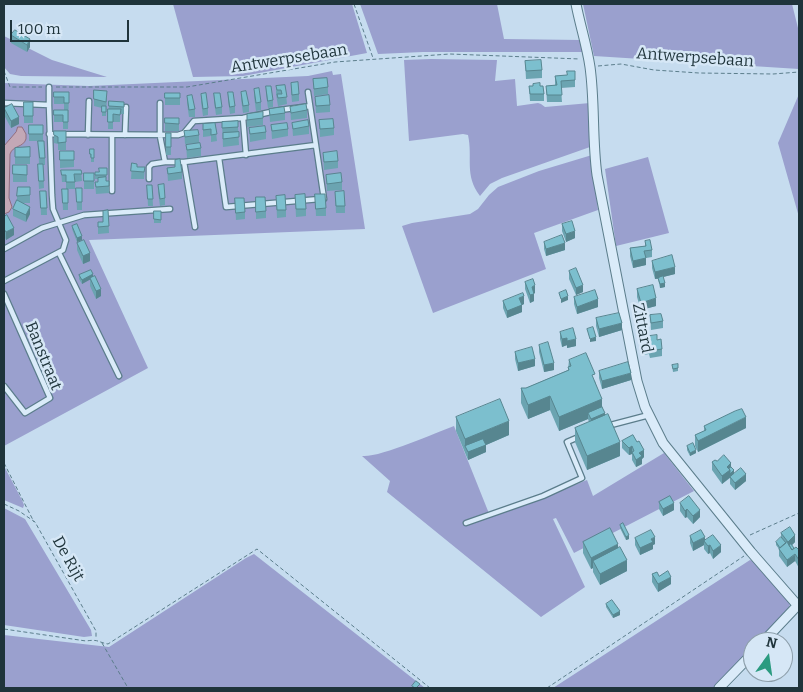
<!DOCTYPE html>
<html>
<head>
<meta charset="utf-8">
<style>
	body { margin:0 }
	#map { position:relative; width:803px; height:692px; overflow:hidden; background:#c6dcef; font-family:Bitter,serif }
	canvas { display:block }
	.frame { position:absolute; inset:0; border:5px solid #1f343b; pointer-events:none }
	.north { position:absolute; left:743px; top:632px; width:50px; height:50px; box-sizing:border-box; background:#d6e7f6; border:1px solid #8d9fab; border-radius:50%; rotate:14deg; font-size:14px; font-weight:700; line-height:20px; text-align:center; color:#1f343b }
	.north::after { content:''; display:block; margin:auto; width:18px; height:22px; background:#2b9b80; clip-path:polygon(50% 0,100% 100%,50% 72%,0 100%) }
	.scale { position:absolute; left:10px; top:20px; width:119px; height:22px; box-sizing:border-box; border:2px solid #1f343b; border-top:0; padding-left:6px; font-size:15px; line-height:18px; white-space:nowrap; color:#1f343b; -webkit-text-stroke:4px #d6e7f6; paint-order:stroke }
</style>
</head>
<body>
<div id="map">
<canvas width="803" height="692"></canvas>
<div class="frame"></div>
<div class="north">N</div>
<div class="scale">100 m</div>
</div>
<script>
const c = document.querySelector('canvas').getContext('2d');
c.lineJoin = 'round';
function paint(path, color) { c.fillStyle = color; c.fill(path, 'evenodd'); }
function stroke(path, color, width, dash) { c.strokeStyle = color; c.lineWidth = width; c.lineCap = dash ? 'butt' : 'round'; c.setLineDash(dash || []); c.stroke(path); }
function write(font, color, halo, rows, align = 'center') {
  c.font = font + ' Bitter,serif'; c.lineWidth = 5; c.setLineDash([]); c.textBaseline = 'middle'; c.strokeStyle = halo; c.fillStyle = color; for (const [text, x, y, turn = 0] of rows) {
    c.save(); c.translate(x, y); c.rotate((+turn || 0) * Math.PI / 180); c.textAlign = isNaN(turn) ? turn : align; if (halo) c.strokeText(text, 0, 0); c.fillText(text, 0, 0); c.restore();
  }
}
const green = new Path2D(`
	M173,4H352L367,53L243,76L193,77Z
	M360,4H497L504,39L581,40L583,52H423L378,54Z
	M583,4H792L799,32V69L594,56Z
	M4,36L52,60L107,77L21,76L10,74L4,67Z
	M431,59L497,60L495,81L515,79L517,106L538,103L541,104L545,107L590,103V147L502,178L490,184L480,196C464,175 473,158 468,135L463,134L409,141L404,60Z
	M332,71L333,75L341,74L365,229L89,240L148,368L4,446V83L89,86L308,76Z
	M799,94V217L778,143Z
	M592,155L598,210L534,233L546,269L433,313L402,226L412,223L470,214L478,209L489,195L498,187L539,171Z
	M648,157L669,233L616,246L605,169Z
	M454,426L490,516L540,499L587,480L593,496L664,453L694,491L574,553L556,518L553,519L585,587L541,617L387,492L390,481L362,456C379,458 435,433 454,426Z
	M4,466L22,500L24,505L23,508L4,500Z
	M4,508L25,519L91,630L92,636L84,637L4,625Z
	M254,554L425,688H4V635L109,647L246,558Z
	M750,560L755,562L786,598L790,604L789,608L757,642H753V647L713,688H553Z`);
const water = new Path2D(`
	M18,127H22L26,134V139C23,148 13,145 10,154L9,198L12,207L9,212L4,214V146L16,132Z`);
const path = new Path2D(`
	M354,4L373,58
	M598,66L621,64L654,70L699,73L773,74L799,72
	M4,71L10,87H42
	M56,87H187L335,62L450,54L580,59
	M4,463L34,522
	M4,504L19,511L35,522L96,631V639
	M750,535L799,513
	M4,629L86,641C99,639 97,642 108,644L257,549L430,688
	M102,643L128,688
	M547,688L744,556`);
const service = new Path2D(`
	M308,92L324,199
	M4,103L49,105L52,195L53,209L66,240L63,250L4,281
	M160,103V136L165,162H184L316,145
	M49,105V87
	M243,118L246,155
	M49,134L178,135L184,133L194,121L243,118L280,110L310,106
	M88,135L89,101
	M112,135V191
	M125,135L126,107
	M219,158L226,207L320,199
	M184,162L195,227
	M149,179V167L152,164L165,162
	M4,249L42,228L84,215L170,209
	M59,253L119,376
	M4,294L50,398L25,413L4,386
	M607,426L649,415
	M466,523L543,496L582,478L567,442L581,436`);
const minor = new Path2D(`
	M576,4C580,25 587,46 590,67C595,103 592,139 597,175L637,381L645,407L663,443L751,552L799,607
	M763,642L797,606
	M719,688L753,653`);
const wall = new Path2D(`
	M11,35L30,47L27,52L11,43Z
	M525,61L542,70V78L526,79Z
	M575,71V87L561,88L562,102H547L546,86L555,85V76L567,75Z
	M313,79L328,87V94L314,96Z
	M291,83L299,94V101L292,102L291,91Z
	M285,85L287,104L278,106L276,94V86Z
	M266,86L273,100V107L268,108L266,94Z
	M529,86H540L544,94V101H530Z
	M254,89L261,102V110L256,111L254,96Z
	M94,90L107,98L106,116H102V108L94,106Z
	M54,92H69L68,129H63V122H54V110H64V104H54Z
	M228,92L235,106V113L230,114L228,100Z
	M241,92L249,105V112L243,113L241,99Z
	M165,93H180V105H165Z
	M214,93L222,107V114L216,115L214,101Z
	M201,94L208,108V115L203,116L201,102Z
	M187,96L195,109V117H189L187,103Z
	M315,97L330,105V112L316,113Z
	M109,101L124,102V114H120V122H113V129H108Z
	M24,102H33V123H24Z
	M290,107L307,110V118L291,120Z
	M4,108L19,124L11,128L4,115Z
	M269,109L285,113V120L270,122Z
	M247,114L263,118V125L247,127Z
	M165,118H179V131H165Z
	M319,120L334,128V135L320,137Z
	M222,122L238,127L239,145L223,147Z
	M215,123L217,141L211,142V136L203,137V124Z
	M292,123L309,126V134L293,136Z
	M29,125H43V141L45,158V165H43L44,188L39,189L38,171V164H39L38,141H29Z
	M271,125L288,129V136L272,139Z
	M249,128L266,132V139L250,142Z
	M54,131H66V150H58V144L54,143Z
	M184,131L199,135V143L185,144Z
	M166,133H171V155H166Z
	M186,145L201,148V156L187,158Z
	M30,147V164H15V148Z
	M90,149H94V162H91V157H90Z
	M60,151H74V167L60,168Z
	M323,153L338,161V168L324,170Z
	M175,160L182,172V179L168,181L167,168L175,167Z
	M132,163L137,167H145L144,179H131Z
	M13,165H27V182H13Z
	M107,168L106,181L109,186V193L96,194L95,182H98V179H95V172H99Z
	M61,170H81L82,181L75,182V189H68V210H63L62,189H66V182H62Z
	M84,173H94V189H84Z
	M326,175L342,182V190L327,191Z
	M147,185H152L153,206H148Z
	M158,185L165,198V205L160,206L158,192Z
	M30,187V203H22L30,214L26,222L13,216V209L17,200V196Z
	M76,188H82V210H77Z
	M40,191H46L47,215H41Z
	M335,192L345,206V213H336Z
	M315,194L326,208V216H316Z
	M295,195L306,209V216L296,217Z
	M276,196L286,210V217L277,218Z
	M256,197L266,211V218L256,219Z
	M235,198L245,212V219L236,220Z
	M108,210L109,233L98,234V222H103Z
	M154,211H161V223H154Z
	M4,217L14,235L6,240L4,236Z
	M562,224L575,238L566,242L562,231Z
	M72,226L82,240L77,242L72,229Z
	M645,241L652,250V257L646,258V265L633,268L630,256V248L645,246Z
	M544,242L565,250L546,256L544,249Z
	M77,243L90,261L83,264L77,250Z
	M652,261L675,274L663,277L665,287L660,288L658,279H655L652,268Z
	M569,271L583,292L576,295L569,279Z
	M79,275L93,277L101,296L96,299L90,286V279L82,284L79,279Z
	M525,282L535,293H534V301L530,303L525,289Z
	M637,289L656,306L641,310L637,297Z
	M574,297L598,307L577,314L574,304Z
	M503,301L524,304L522,305V312L507,318L503,308Z
	M650,315L663,321V328L651,330Z
	M596,318L622,330L599,337L596,326Z
	M560,332L576,346L567,348V345L562,347L560,339Z
	M642,337L657,340L662,349V356L650,358L649,354L644,355L642,344Z
	M539,345L554,370L544,372L539,352Z
	M515,352L535,366L518,371L515,359Z
	M569,360L595,381L605,416L620,456L587,470L575,442V428L589,422L588,419L559,431L550,410L528,419L521,403V388H526L568,370Z
	M672,365L678,368V371L673,372Z
	M599,371L631,380L602,389L599,378Z
	M456,417L509,435L486,445V452L468,460L456,431Z
	M704,426L746,428L698,452L695,446V435L704,431Z
	M633,435L644,457L642,459V464L636,467L632,460V454L629,455L622,448V441Z
	M687,446L696,453L690,456L687,450Z
	M717,461L731,467L734,474L746,481L735,490L730,484V478L722,484L712,470V462Z
	M659,502L674,510L663,516L659,509Z
	M680,503L700,517L693,524L687,517L685,518L680,511Z
	M620,525L629,539L626,540L620,528Z
	M781,533L795,542L792,545L794,548L799,550V568L795,561L787,567L779,556V549L776,545V542L781,538Z
	M690,536L705,541L721,552L713,559L710,553L708,554L704,549V545L693,551L690,543Z
	M635,538L655,544L653,545V549L640,555L635,545Z
	M583,542L618,548L627,571L600,585L593,572V568L591,569L583,553Z
	M652,574L671,584L658,592L652,582Z
	M606,604L620,615L613,618L606,607Z`);
const shadedWall = new Path2D(`
	M30,39V47L27,52V45Z
	M19,117V124L11,128V121Z
	M30,207V214L26,222V215Z
	M14,228V235L6,240V232Z
	M575,231V238L566,242V234Z
	M82,236V240L77,242V238Z
	M565,243V250L546,256V249Z
	M90,253V261L83,264V256Z
	M646,258V265L633,268V261Z
	M675,267V274L655,279V272Z
	M93,274V278L82,284V280Z
	M665,283V287L660,288V284Z
	M535,285V293L532,294V287Z
	M583,285V292L576,295V288Z
	M101,289V296L96,299V291Z
	M534,294V301L530,303V295Z
	M524,296V304L522,305V312L507,318V311L519,298Z
	M568,296V300L561,303V299Z
	M656,298V306L641,310V303Z
	M598,299V307L577,314V307Z
	M622,323V330L599,337V329Z
	M596,337V341L590,342V339Z
	M567,338V345L562,347V339Z
	M576,339V346L567,348V341Z
	M535,359V366L518,371V363Z
	M554,363V370L544,372V365Z
	M631,373V380L602,389V381Z
	M550,396V410L528,419V405Z
	M602,399V413H588V419L559,431V417Z
	M605,413V421L591,427V419Z
	M746,417V428L698,452V441Z
	M509,421V435L486,445V452L468,460V452L465,446V439Z
	M620,442V456L587,470V456Z
	M632,446V454L629,455V448Z
	M644,450V457L642,459V464L636,467V460L639,453Z
	M696,450V453L690,456V453Z
	M731,463V471L734,470V474L722,484V476L727,467Z
	M746,474V481L735,490V483Z
	M674,503V510L663,516V509Z
	M687,509V517L685,518V511Z
	M700,510V517L693,524V516Z
	M629,535V539L626,540V537Z
	M795,535V542L788,549V542Z
	M655,537V544L653,545V549L640,555V548L651,539Z
	M705,537V543L704,541V545L693,551V543Z
	M618,544V555L593,561V568L591,569V558Z
	M710,545V553L708,554V546Z
	M721,545V552L713,559V551Z
	M795,555V561L787,567V560Z
	M627,560V571L600,585V574Z
	M671,577V584L658,592V584Z
	M620,611V615L613,618V615Z`);
const building = new Path2D(`
	M15,30L30,39L27,45L11,35Z
	M541,60L542,70L526,71L525,61Z
	M567,71H575V80L561,81L562,95H547L546,86L557,85L555,76L567,75Z
	M327,78L328,87L314,89L313,79Z
	M298,82L299,94L292,95L291,83Z
	M540,83V86H543L544,94H530L529,86H533V84Z
	M285,85L287,97L278,98L277,94H282L281,90H277L276,86Z
	M266,86H271L273,100L268,101Z
	M259,88L261,102L256,103L254,89Z
	M94,90L107,91L106,102L94,99Z
	M246,91L249,105L243,106L241,92Z
	M54,92H69V103H64V97H54Z
	M228,92H233L235,106L230,107Z
	M165,93H180V98H165Z
	M206,93L208,108L203,109L201,94Z
	M214,93H220L222,107L216,108Z
	M192,95L195,109L189,110L187,96Z
	M329,95L330,105L316,106L315,97Z
	M109,101L124,102V107L109,106Z
	M24,102H33V116H24Z
	M12,104L19,117L11,121L4,108Z
	M306,104L307,110L291,113L290,107Z
	M102,106H106V112H102Z
	M284,107L285,113L270,115L269,109Z
	M108,109H121L120,115L113,114V122H108Z
	M54,110H68V122H63V115H54Z
	M263,112V118L247,120V114Z
	M165,118H179V124L165,123Z
	M333,119L334,128L320,129L319,120Z
	M308,120L309,126L293,129L292,123Z
	M238,121V127L222,128V122Z
	M215,123L217,134L211,135V129L203,130V124Z
	M287,123L288,129L272,131L271,125Z
	M29,125H43V134H29Z
	M265,126L266,132L250,134L249,128Z
	M198,130L199,135L185,137L184,131Z
	M54,131H66V142L58,143V137L54,135Z
	M239,132V137L223,139V133Z
	M166,133H171V147H166Z
	M38,141H44L45,158H40Z
	M200,143L201,148L187,150L186,145Z
	M30,147V157H15V148Z
	M90,149H94V158H91V154H90Z
	M60,151H74V160H60Z
	M337,151L338,161L324,162L323,153Z
	M180,159L182,172L168,174L167,168L175,167V160Z
	M132,163L137,164V167H145L144,172L131,171Z
	M38,164H43L44,181H39Z
	M13,165H27V175L13,174Z
	M99,168H107V175H95V172H99Z
	M61,170H81L82,174H74L75,182H66V175H62Z
	M84,173H94V181H84Z
	M341,173L342,182L327,184L326,175Z
	M106,177V181H109V186L96,187L95,182H98V178Z
	M164,184L165,198L160,199L158,185Z
	M147,185H152L153,199H148Z
	M18,187H30V195L17,196Z
	M76,188H82V202H77Z
	M62,189H68V203H63Z
	M40,191H46L47,208H41Z
	M344,191L345,206H336L335,192Z
	M305,194L306,209H296L295,195Z
	M315,194H325L326,208L316,209Z
	M285,195L286,210H277L276,196Z
	M256,197H265L266,211L256,212Z
	M235,198H244L245,212L236,213Z
	M17,200L30,207L26,215L13,209Z
	M108,210L109,226L98,227V222H103V211Z
	M154,211H161V220L154,219Z
	M7,215L14,228L6,232L4,229V217Z
	M572,221L575,231L566,234L562,224Z
	M77,224L82,236L77,238L72,226Z
	M562,235L565,243L546,249L544,242Z
	M84,240L90,253L83,256L77,243Z
	M650,240L652,250L644,251L646,258L633,261L630,248L646,246L645,241Z
	M672,255L675,267L655,272L652,261Z
	M576,268L583,285L576,288L569,271Z
	M91,270L93,274L82,280L79,275Z
	M95,276L101,289L96,291L90,278Z
	M663,276L665,283L660,284L658,278Z
	M533,279L535,285L532,287L534,294L530,295L525,282Z
	M653,285L656,298L641,303L637,289Z
	M566,290L568,296L561,299L559,293Z
	M595,290L598,299L577,307L574,297Z
	M523,293L524,296L519,298L522,305L507,311L503,301Z
	M619,313L622,323L599,329L596,318Z
	M661,314L663,321L651,323L650,315Z
	M593,327L596,337L590,339L587,329Z
	M573,328L576,339L567,341V338L562,339L560,332Z
	M657,335V340L661,339L662,349L650,351L649,347L644,348L642,337Z
	M548,342L554,363L544,365L539,345Z
	M532,347L535,359L518,363L515,352Z
	M586,353L595,374L592,375L602,399L559,417L550,396L528,405L521,388H526L569,370L568,367L571,366L569,360Z
	M628,362L631,373L602,381L599,371Z
	M678,364V368L673,369L672,365Z
	M500,399L509,421L465,439L456,417Z
	M602,407L605,413L591,419L588,413Z
	M742,409L746,417L698,441L695,435L706,430L704,426L735,411Z
	M608,414L620,442L587,456L575,428Z
	M633,435L637,442L639,441L644,450L639,453L642,456L636,460L632,452L634,451L632,446L629,448L622,441Z
	M483,439L486,445L468,452L465,446Z
	M693,443L696,450L690,453L687,446Z
	M724,455L731,463L727,467L730,470L722,476L712,462L715,460L717,461Z
	M731,467L734,470L730,474V470L729,469Z
	M741,468L746,474L735,483L730,477Z
	M670,496L674,503L663,509L659,502Z
	M689,496L700,510L693,516L687,509L685,511L680,503Z
	M623,523L629,535L626,537L620,525Z
	M790,527L795,535L788,542L781,533Z
	M610,528L618,544L591,558L583,542Z
	M651,530L655,537L651,539L653,542L640,548L635,538Z
	M701,530L705,537L693,543L690,536Z
	M713,535L721,545L713,551L710,545L708,546L704,541Z
	M781,537L786,543L780,548L776,542Z
	M787,542L792,550L796,547L799,550V560L795,554L787,560L779,549Z
	M791,544L794,548L792,550L789,545Z
	M620,547L627,560L600,574L593,561Z
	M668,571L671,577L658,584L652,574L657,572L659,576Z
	M612,600L620,611L613,615L606,604Z
	M416,681L420,684L416,688H415L412,686Z`);
const streetNames = [
	["Antwerpsebaan",695,58,4],
	["Antwerpsebaan",289,59,-9],
	["Zittard",642,328,79],
	["Banstraat",43,356,68],
	["De Rijt",68,559,61]
];
paint(green, '#9aa0ce');
paint(water, '#c3a8b6');
stroke(water, '#926e7f', 1);
stroke(service, '#5b7d8b', 7);
stroke(minor, '#5b7d8b', 11);
stroke(path, '#5b7d8b', 1, [4, 2.5]);
stroke(service, '#daebf9', 4.5);
stroke(minor, '#daebf9', 9);
paint(wall, '#6ba4b1');
paint(shadedWall, '#578690');
paint(building, '#7cbfce');
stroke(building, '#578690', 1);
write('16px', '#1f343b', '#d6e7f6', streetNames);
</script>
</body>
</html>
